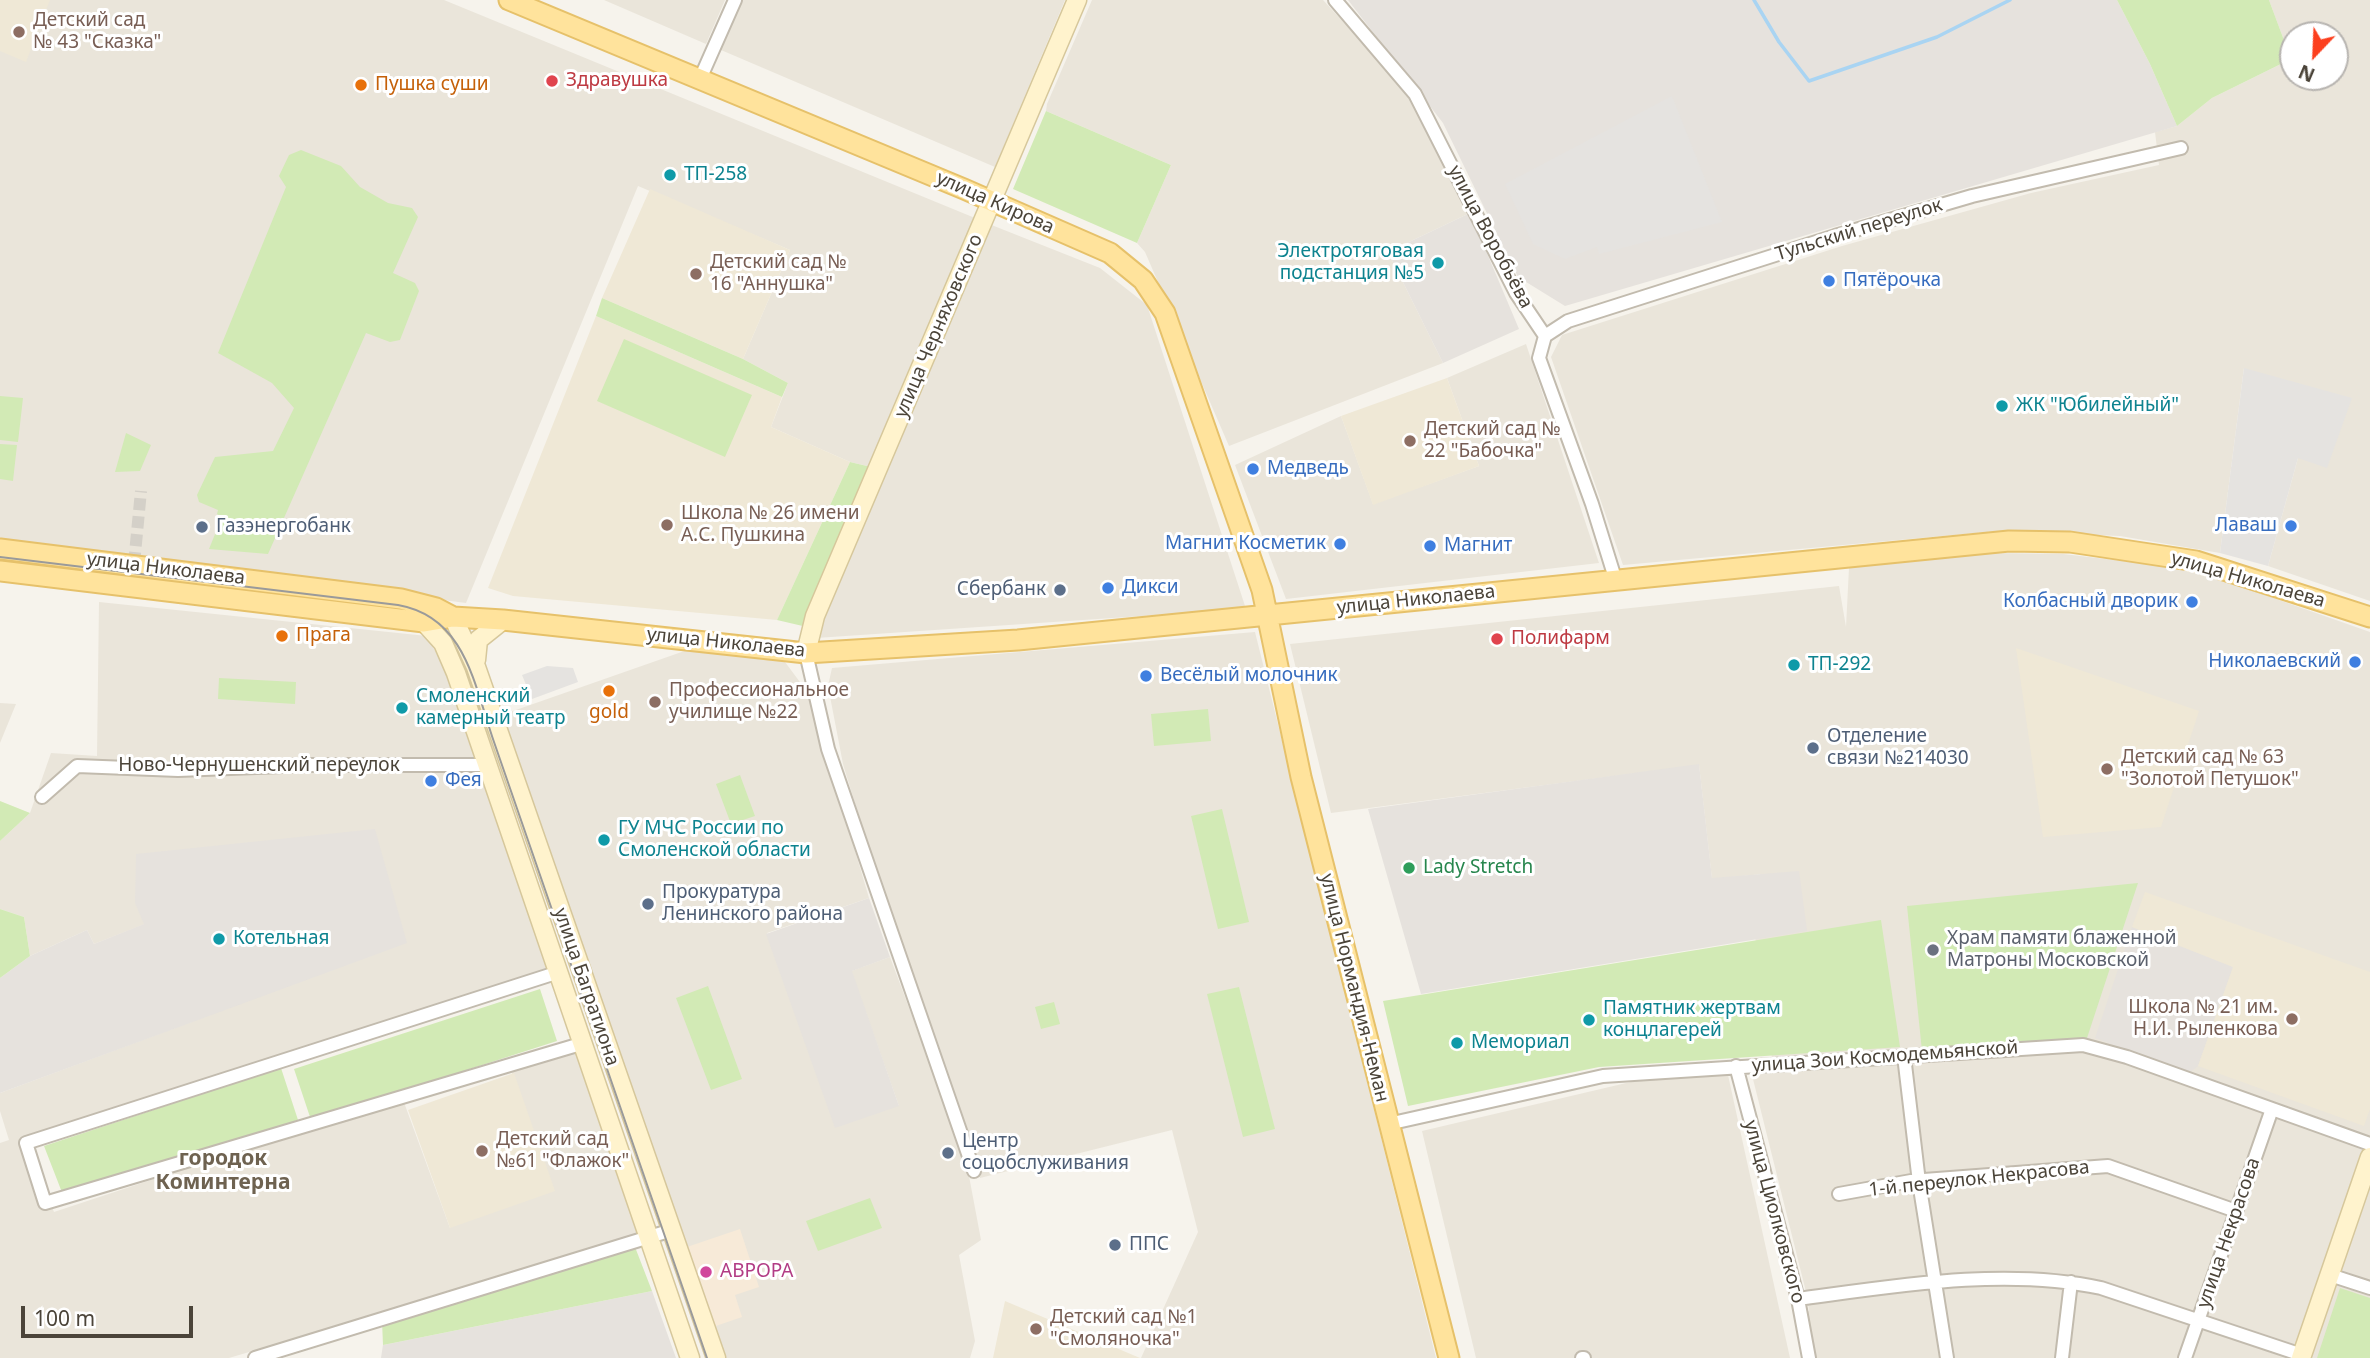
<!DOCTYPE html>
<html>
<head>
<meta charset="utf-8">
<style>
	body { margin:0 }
	#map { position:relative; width:2370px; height:1358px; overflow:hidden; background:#f6f3ec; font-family:"Noto Sans",sans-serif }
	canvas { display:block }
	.north { position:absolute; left:2279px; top:21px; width:70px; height:70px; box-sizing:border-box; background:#fff; border:2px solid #b7b4b0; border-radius:50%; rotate:203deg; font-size:19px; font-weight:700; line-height:28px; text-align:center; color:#4b4439 }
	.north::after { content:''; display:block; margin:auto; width:24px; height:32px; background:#fc3f1d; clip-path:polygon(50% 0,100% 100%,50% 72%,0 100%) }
	.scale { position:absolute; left:21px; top:1306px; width:172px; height:32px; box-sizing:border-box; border:4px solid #4b4439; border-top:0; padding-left:9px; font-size:21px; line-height:24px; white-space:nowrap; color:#4b4439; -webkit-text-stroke:5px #fff; paint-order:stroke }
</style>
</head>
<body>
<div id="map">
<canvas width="2370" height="1358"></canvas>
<div class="north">N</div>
<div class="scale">100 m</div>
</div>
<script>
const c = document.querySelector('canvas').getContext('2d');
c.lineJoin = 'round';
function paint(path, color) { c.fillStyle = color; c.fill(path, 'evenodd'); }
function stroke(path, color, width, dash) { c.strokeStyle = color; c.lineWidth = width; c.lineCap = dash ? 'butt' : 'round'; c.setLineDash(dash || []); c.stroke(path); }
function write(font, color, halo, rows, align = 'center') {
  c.font = font + ' "Noto Sans",sans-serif'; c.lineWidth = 6; c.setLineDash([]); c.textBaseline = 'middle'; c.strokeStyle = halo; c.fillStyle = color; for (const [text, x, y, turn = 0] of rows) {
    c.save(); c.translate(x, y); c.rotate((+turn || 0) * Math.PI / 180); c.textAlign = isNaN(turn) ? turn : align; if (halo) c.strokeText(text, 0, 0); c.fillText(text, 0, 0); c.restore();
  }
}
const residential = new Path2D(`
	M0,0H444L975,218L871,467L850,462L771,427L788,383L743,359L790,250L638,186L466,603L0,542Z
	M604,0H725L706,44Z
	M742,0H1065L995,167L721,50Z
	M1092,0H1323L1410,94L1470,213L1388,252L1443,363L1229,446L1145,252L1137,243L1171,165L1046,111L1047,104Z
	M2269,0H2370V601L2268,566L2298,458L2244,368L2220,553L2120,536L1998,531L1623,565L1551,357L1562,335L1842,246L2031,193L2159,165L2155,132L2177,126L2212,98L2291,59ZM2293,35H2335V77H2293Z
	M989,224L1100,268L1147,305L1246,609L816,638Z
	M1526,344L1599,563L1286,599L1235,465L1341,416L1373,504L1479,466L1447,378Z
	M1995,553L2063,554L2191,569L2370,632V1358H1815L1806,1312L1809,1311L1806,1292L1752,1075L1774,1073L1755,936L1763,874L1712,879L1699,765L1331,813L1290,644L1839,586L1846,627L1849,568Z
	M99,602L427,636L443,666L551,974L24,1137L54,1212L402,1097L450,1228L515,1066L579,1047L642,1235L229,1358H0V1143L9,1140L0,1111V1093L406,942L145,924L94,944L87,930L30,956L24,917L0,909V841L30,813L51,753L97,756Z
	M1255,632L1436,1358H1141L1198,1232L1172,1130L980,1178L882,893L843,764L828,686L832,668Z
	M693,648L785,662L823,713L851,837L869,898L767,933L899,1106L851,971L890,957L966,1160L981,1240L959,1255L975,1341L970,1358H717L493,718Z
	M0,703L16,704L0,743Z
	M1728,1075L1790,1358H1476L1422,1131L1656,1076Z`);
const commercial = new Path2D(`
	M740,1229L759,1287L735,1295L742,1317L710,1328L684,1248Z`);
const industrial = new Path2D(`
	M1348,0H2117L2150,64L2177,126L1565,306L1518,277L1443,123Z
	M1470,213L1519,329L1443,363L1388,252Z
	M1699,764L1712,878L1799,871L1807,931L1421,994L1368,809Z
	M375,829L407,943L0,1093V978L30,956L87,930L94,944L144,924L135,903L136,854Z
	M869,898L890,957L852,971L899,1106L835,1128L766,934Z
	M2132,927L2233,967L2198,1066L2189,1073L2095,1038Z
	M652,1291L676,1358H381L383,1345Z`);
const education = new Path2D(`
	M0,0H50L26,62L0,51Z
	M650,189L790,250L743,359L602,298Z
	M596,316L782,397L771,427L850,462L777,620L513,596L488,588Z
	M1447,378L1479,466L1373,505L1341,416Z
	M2016,648L2199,711L2161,827L2043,837Z
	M2145,892L2370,972V1109L2364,1126L2198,1066L2233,967L2132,927Z
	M514,1073L555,1191L450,1228L408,1110Z
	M1005,1301L1140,1358H993Z`);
const green = new Path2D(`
	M2117,0H2269L2291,59L2212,98L2177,126L2150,64Z
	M1046,111L1171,165L1137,243L1013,189Z
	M301,150L341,166L360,187L388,203L412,208L418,217L393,273L415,283L419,291L400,340L390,342L366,333L268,554L209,549L222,517L217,514L218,510L199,502L197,495L215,457L273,451L294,408L272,383L218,353L286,187L279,176L289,155Z
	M602,298L743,359L788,383L782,397L596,316Z
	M624,339L752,395L725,457L597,401Z
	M0,396L23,398L18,442L0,440Z
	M126,433L151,445L140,471L115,472Z
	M0,444L17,445L13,481L0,479Z
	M850,462L871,467L807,627L777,620Z
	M219,678L296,682L295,704L218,699Z
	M1208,709L1211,741L1154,746L1151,714Z
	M740,775L755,816L731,824L716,784Z
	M0,801L30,813L0,841Z
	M1222,809L1249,922L1218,929L1191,816Z
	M2138,883L2087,1038L1922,1051L1907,906Z
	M0,909L24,917L30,956L0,978Z
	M1881,920L1900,1047L1599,1067L1408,1106L1383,1001Z
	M708,986L742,1079L711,1090L676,998Z
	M1239,987L1275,1129L1243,1137L1207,994Z
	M540,989L557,1041L311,1120L294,1069Z
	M1054,1002L1060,1024L1041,1029L1035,1007Z
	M281,1068L298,1120L63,1195L44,1146Z
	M870,1198L882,1228L818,1251L806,1221Z
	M635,1247L652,1291L383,1345L382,1321Z
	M2340,1288L2370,1298V1358H2317Z`);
const parking = new Path2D(`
	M1672,96L1722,222L1599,254L1597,247L1565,259L1533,244L1505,184Z
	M2244,368L2352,398L2327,468L2298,458L2268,566L2220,553Z
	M547,666L573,668L578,682L532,699L522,675Z`);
const stream = new Path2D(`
	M1754,0L1779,42L1809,81L1937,37L2010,0`);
const streetTunnel = new Path2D(`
	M134,564L141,491`);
const street = new Path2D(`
	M1335,0L1415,94L1516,293L1545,336L1539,358L1592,504L1615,578
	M700,79L735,0
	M1545,336L1568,321L1835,236L1972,196L2181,148
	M806,653L828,749L974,1171
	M42,797L77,766L178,770L309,765H488
	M559,972L26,1143L45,1203L584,1043
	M1904,1056L1919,1182L1947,1358
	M1736,1066L1798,1299L1809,1358
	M1388,1124L1603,1076L2083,1045L2127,1057L2370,1144
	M1839,1194L1911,1181L2108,1166L2236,1211
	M2330,1275L2370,1288
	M1798,1299C1895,1286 2005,1267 2101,1288L2302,1355
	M255,1358L672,1230
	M1582,1358H1584
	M2062,1358L2071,1282
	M2185,1358L2272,1109`);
const secondary = new Path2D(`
	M453,617L476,667L716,1358
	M424,622L443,643L456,673L690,1358
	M806,653L815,616L1077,0
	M476,660L478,640L503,620
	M2301,1358L2370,1157`);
const primary = new Path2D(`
	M509,0L964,189L1110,253L1143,280L1165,313L1262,590L1301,777L1449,1358
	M0,549L401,599L436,608L453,617
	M0,571L424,622L453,617L503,620L806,653L1018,640L2009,541L2070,542L2196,561L2370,617`);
const tram = new Path2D(`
	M0,557L398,605C466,617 474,685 494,742L707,1358`);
const markers = [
	[19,32,7,"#8d6e63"],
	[552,81,7,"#e0444e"],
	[361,85,7,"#e8710a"],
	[670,175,7,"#0f9aa8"],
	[1438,263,7,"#0f9aa8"],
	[696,274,7,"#8d6e63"],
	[1829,281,7,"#3f7fe0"],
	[2002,406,7,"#0f9aa8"],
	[1410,441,7,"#8d6e63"],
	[1253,469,7,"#3f7fe0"],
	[667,525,7,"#8d6e63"],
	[2291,526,7,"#3f7fe0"],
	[202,527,7,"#5c6f8a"],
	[1340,544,7,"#3f7fe0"],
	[1430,546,7,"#3f7fe0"],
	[1108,588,7,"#3f7fe0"],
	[1060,590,7,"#5c6f8a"],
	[2192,602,7,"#3f7fe0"],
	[282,636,7,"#e8710a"],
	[1497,639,7,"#e0444e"],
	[2355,662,7,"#3f7fe0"],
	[1794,665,7,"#0f9aa8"],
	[1146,676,7,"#3f7fe0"],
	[609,691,7,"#e8710a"],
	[655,702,7,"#8d6e63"],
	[402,708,7,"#0f9aa8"],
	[1813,748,7,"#5c6f8a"],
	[2107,769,7,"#8d6e63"],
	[431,781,7,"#3f7fe0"],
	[604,840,7,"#0f9aa8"],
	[1409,868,7,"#2e9e5b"],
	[648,904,7,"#5c6f8a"],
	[219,939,7,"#0f9aa8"],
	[1933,950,7,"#6b7280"],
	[2292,1019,7,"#8d6e63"],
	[1589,1020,7,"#0f9aa8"],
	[1457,1043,7,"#0f9aa8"],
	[482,1151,7,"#8d6e63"],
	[948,1153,7,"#5c6f8a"],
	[1115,1245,7,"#5c6f8a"],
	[706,1272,7,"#d1479c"],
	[1036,1329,7,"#8d6e63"]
];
const educationNames = [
	["Детский сад",33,21],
	["№ 43 \"Сказка\"",33,43],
	["Детский сад №",710,263],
	["16 \"Аннушка\"",710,285],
	["Детский сад №",1424,430],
	["22 \"Бабочка\"",1424,452],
	["Школа № 26 имени",681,514],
	["А.С. Пушкина",681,536],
	["Профессиональное",669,691],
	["училище №22",669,713],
	["Детский сад № 63",2121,758],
	["\"Золотой Петушок\"",2121,780],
	["Школа № 21 им.",2278,1008,"right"],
	["Н.И. Рыленкова",2278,1030,"right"],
	["Детский сад",496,1140],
	["№61 \"Флажок\"",496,1162],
	["Детский сад №1",1050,1318],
	["\"Смоляночка\"",1050,1340]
];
const healthNames = [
	["Здравушка",566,81],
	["Полифарм",1511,639]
];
const foodNames = [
	["Пушка суши",375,85],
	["Прага",296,636],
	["gold",609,713,"center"]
];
const cultureNames = [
	["ТП-258",684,175],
	["Электротяговая",1424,252,"right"],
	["подстанция №5",1424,274,"right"],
	["ЖК \"Юбилейный\"",2016,406],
	["ТП-292",1808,665],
	["Смоленский",416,697],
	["камерный театр",416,719],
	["ГУ МЧС России по",618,829],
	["Смоленской области",618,851],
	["Котельная",233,939],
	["Памятник жертвам",1603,1009],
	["концлагерей",1603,1031],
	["Мемориал",1471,1043]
];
const streetNames = [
	["улица Кирова",995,203,24],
	["Тульский переулок",1859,230,-17],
	["улица Воробьёва",1490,237,62],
	["улица Черняховского",939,326,-67],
	["улица Николаева",166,569,7],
	["улица Николаева",2248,580,16],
	["улица Николаева",1416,600,-6],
	["улица Николаева",726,643,6],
	["Ново-Чернушенский переулок",259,766],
	["улица Багратиона",586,987,71],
	["улица Нормандия-Неман",1354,988,76],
	["улица Зои Космодемьянской",1885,1057,-4],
	["1-й переулок Некрасова",1979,1179,-6],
	["улица Циолковского",1774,1212,75],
	["улица Некрасова",2229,1233,-71]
];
const shopNames = [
	["Пятёрочка",1843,281],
	["Медведь",1267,469],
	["Лаваш",2277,526,"right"],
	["Магнит Косметик",1326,544,"right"],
	["Магнит",1444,546],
	["Дикси",1122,588],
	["Колбасный дворик",2178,602,"right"],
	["Николаевский",2341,662,"right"],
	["Весёлый молочник",1160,676],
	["Фея",445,781]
];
const serviceNames = [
	["Газэнергобанк",216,527],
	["Сбербанк",1046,590,"right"],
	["Отделение",1827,737],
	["связи №214030",1827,759],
	["Прокуратура",662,893],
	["Ленинского района",662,915],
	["Центр",962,1142],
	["соцобслуживания",962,1164],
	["ППС",1129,1245]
];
const leisureNames = [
	["Lady Stretch",1423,868]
];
const worshipNames = [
	["Храм памяти блаженной",1947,939],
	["Матроны Московской",1947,961]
];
const hotelNames = [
	["ABPOPA",720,1272]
];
const neighbourhoodNames = [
	["городок",223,1159],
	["Коминтерна",223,1183]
];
paint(residential, '#eae5da');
paint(commercial, '#f7ead8');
paint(industrial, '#e6e2dd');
paint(education, '#efe8d6');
paint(green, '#d2eab5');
paint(parking, '#e5e3e0');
stroke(stream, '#a9d4f2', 3.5);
stroke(streetTunnel, '#d4d0c8', 12, [12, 6]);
stroke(street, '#c2bbae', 16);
stroke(secondary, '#d6c79b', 21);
stroke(primary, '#e6c16a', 23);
stroke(street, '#fff', 12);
stroke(secondary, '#fff3cd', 18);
stroke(primary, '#ffe39c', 19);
stroke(tram, '#9a9a9a', 2);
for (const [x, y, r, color] of markers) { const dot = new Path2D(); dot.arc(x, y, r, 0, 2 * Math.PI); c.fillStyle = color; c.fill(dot); stroke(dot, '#fff', 2.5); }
write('19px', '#785e54', '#fff', educationNames, 'left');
write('19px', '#be3a42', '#fff', healthNames, 'left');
write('19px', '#c56008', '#fff', foodNames, 'left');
write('19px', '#0d838f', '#fff', cultureNames, 'left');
write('19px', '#4b4439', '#fff', streetNames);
write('19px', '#366cbe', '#fff', shopNames, 'left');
write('19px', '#4e5e75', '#fff', serviceNames, 'left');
write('19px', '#27864d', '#fff', leisureNames, 'left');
write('19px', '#5b616d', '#fff', worshipNames, 'left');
write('19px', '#b23c85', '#fff', hotelNames, 'left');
write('bold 21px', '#6e6250', '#fff', neighbourhoodNames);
</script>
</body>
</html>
